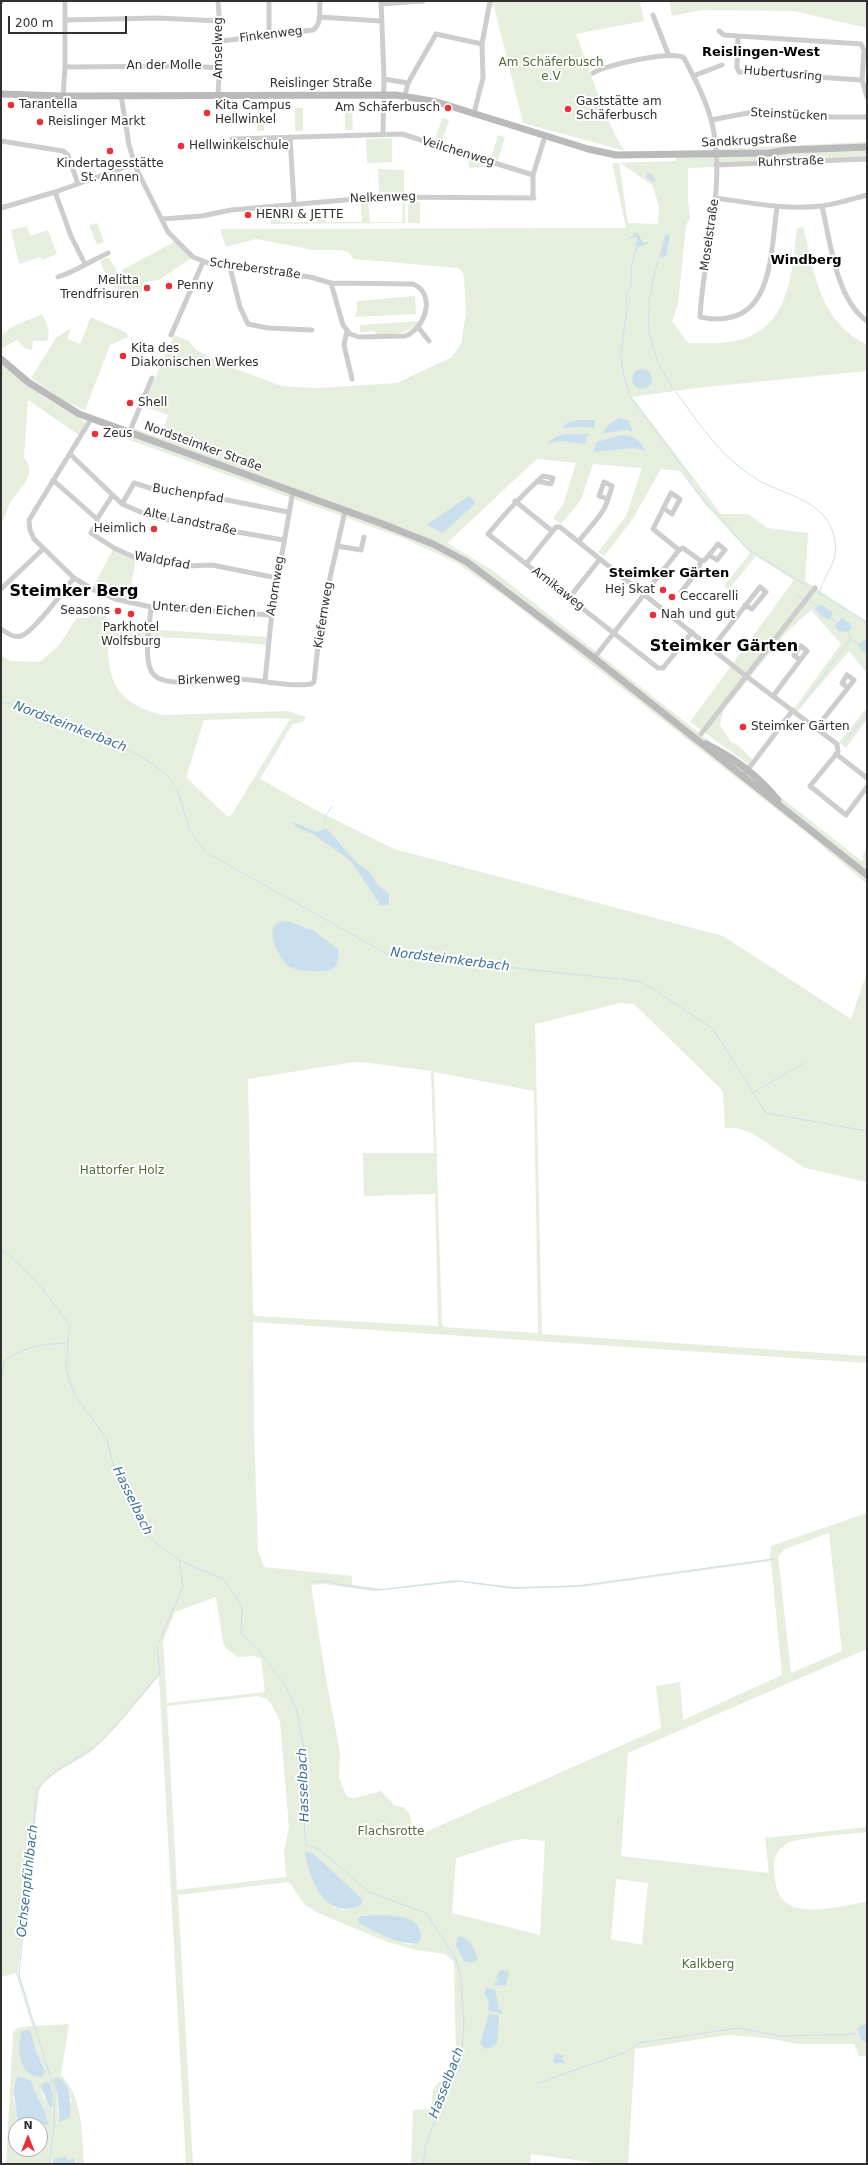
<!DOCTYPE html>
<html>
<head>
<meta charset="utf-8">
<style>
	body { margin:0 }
	#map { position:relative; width:868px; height:2165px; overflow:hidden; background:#fff; font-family:"DejaVu Sans",sans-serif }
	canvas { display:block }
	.frame { position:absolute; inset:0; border:2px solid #303030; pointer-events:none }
	.north { position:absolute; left:8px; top:2117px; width:40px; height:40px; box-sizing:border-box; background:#fff; border:1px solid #acacac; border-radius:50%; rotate:0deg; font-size:11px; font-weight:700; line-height:16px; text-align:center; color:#303030 }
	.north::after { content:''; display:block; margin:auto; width:14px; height:18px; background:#eb2f38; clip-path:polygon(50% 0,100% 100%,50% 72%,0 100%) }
	.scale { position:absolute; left:8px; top:16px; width:119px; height:18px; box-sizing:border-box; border:2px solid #303030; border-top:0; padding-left:5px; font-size:12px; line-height:14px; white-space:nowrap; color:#303030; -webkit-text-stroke:3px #fff; paint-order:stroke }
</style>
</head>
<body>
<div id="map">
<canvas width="868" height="2165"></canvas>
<div class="frame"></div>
<div class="north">N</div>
<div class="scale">200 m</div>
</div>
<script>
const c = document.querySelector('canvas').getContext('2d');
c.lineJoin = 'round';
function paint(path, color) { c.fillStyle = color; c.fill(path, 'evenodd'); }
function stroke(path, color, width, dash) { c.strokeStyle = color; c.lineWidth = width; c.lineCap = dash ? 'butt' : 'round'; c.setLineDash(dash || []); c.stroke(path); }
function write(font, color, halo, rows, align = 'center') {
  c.font = font + ' "DejaVu Sans",sans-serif'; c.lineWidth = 4; c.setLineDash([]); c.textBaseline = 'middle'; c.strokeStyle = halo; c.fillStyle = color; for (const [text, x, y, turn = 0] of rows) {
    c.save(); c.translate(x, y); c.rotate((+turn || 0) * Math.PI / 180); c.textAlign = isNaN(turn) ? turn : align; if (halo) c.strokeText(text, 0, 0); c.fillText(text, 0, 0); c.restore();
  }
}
const green = new Path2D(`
	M488,1H654L640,3L644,21L576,34C584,54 613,142 626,151L523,123L494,7H488Z
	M669,1H867V28L794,11L702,10L672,16Z
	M345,107H352L353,130H345Z
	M257,108H264V131H257Z
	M295,108H303V131H295Z
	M442,118L449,120L442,142L435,140Z
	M498,135L505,137L498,160L491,158Z
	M392,138V162L367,163L366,139Z
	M867,142V161L688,168V200L690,217L686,226L678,304L672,321L688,343C706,343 726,344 743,339C791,324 792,269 797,228L803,227C816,276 818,319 867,345V371L696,388L632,397L721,514H748L767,528L808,533L805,581L867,622V673L849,651L796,713L793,710L841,644L811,610L785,634L723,711L720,725L731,742L738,745L752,759L751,766L690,722L794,580L756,556L728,590L724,586L750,553L705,504L680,471L661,469L632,520L604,556L598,552L626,516L642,468L593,464L581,500L561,524L553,518L563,505L576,463L537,459L447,543L492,570L863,862V856L867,845V884L809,835L511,601L457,563L403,538L127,439L132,428L161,438L168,415L143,406L174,335L189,341L196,350L233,368L282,386L316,388L397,383L452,357L461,344L466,313L464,278L463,272L458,268L354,259L348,252L341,250H314L256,239L226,247L220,229L626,228L612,163L676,161V151ZM619,162L652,185L659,206L658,224L628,223Z
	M468,159L489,166L488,167L469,168Z
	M378,169L404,170V192H379Z
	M403,202H405V223L271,224L270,213L288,211V220H280V222H318L317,208L325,207L326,222H362L361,204L368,203L370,222H402Z
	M408,202H420V223H408Z
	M97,223L104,242L97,245L89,225Z
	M27,226L30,236L48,230L57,254L42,260L40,257L19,264L11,230Z
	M176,241L193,257L159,280L144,282L140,297L114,287L122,270Z
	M108,257L117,270L108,281L100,261Z
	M415,296L416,314L355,317L357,309V301Z
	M42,314C47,324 51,330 47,341H33L32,350L25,348L17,340L3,348L1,347V335L14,326Z
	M91,317L127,333L128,337L110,345L85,410L63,400L31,378L56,338L71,328L67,339L80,344Z
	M419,321C409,335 392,334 376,335L375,331L360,332V325Z
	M1,363L45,398L86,422L79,435L28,400L24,457C37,476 22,485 12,500C7,507 6,517 1,523Z
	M114,548L136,558L128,603L92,589Z
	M97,608L108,612L104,628H130L269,637L268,645C215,641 161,633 108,641C107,686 120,704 163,715L288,711L306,717L304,721L292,725L260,779L316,810L394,849L723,936L851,1019L867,972V1182L805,1168L750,1132L736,1128H725L723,1091L634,1004L620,1003L535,1024L542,1334L867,1356V1363L253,1322L254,1430L258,1551L264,1567L352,1576V1585L383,1589L452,1580L515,1587L585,1585L770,1559L771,1546L867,1513V1649L628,1753L621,1856L769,1873L765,1838L867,1827V1832C852,1834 799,1837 788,1843C777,1849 773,1858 774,1870C775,1878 775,1887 779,1894C791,1921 844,1905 867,1902V2056H859L854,2044H798L766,2038L728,2035L635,2049L628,2164H604L531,2154L530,2164H411L413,2110L431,2109L433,2090L439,2082L450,2075L456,2059L454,1962L445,1954L416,1950L385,1941L318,1913L305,1905L289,1882L178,1895L193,2164H186L159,1676C138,1700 119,1727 95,1748C77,1764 53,1769 39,1790L18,1972L35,2026L69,2024L61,2075C83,2096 82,2137 84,2164H76V2160L51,2162L52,2164H6L13,2032L17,2028L32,2026L16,1973L1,1977V656L11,661L40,662L59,645L77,618H89ZM274,718L290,719L232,814L228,817L186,777L204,720ZM354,1062L370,1063L431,1071L434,1153H363L364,1196L435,1194L438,1326L255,1316L253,1313L248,1079ZM434,1072L534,1091L538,1333L444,1327L442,1324ZM829,1533L842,1651L791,1673L778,1556L785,1549ZM771,1561L782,1675L683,1720L680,1682L656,1686L661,1728L421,1834L414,1831L409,1813L403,1807L395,1806L381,1791L355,1798H351L346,1795L339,1778L340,1753L325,1673L311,1585L324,1584L372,1591L460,1582L512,1589L583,1587ZM216,1597L223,1642L226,1648L238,1657L255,1656L261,1659L265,1692L167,1703L163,1641L175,1612ZM258,1696L267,1699L272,1705L280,1721L289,1827L284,1851L286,1877L177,1890L167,1706ZM522,1839L545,1841L540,1935L452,1913L456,1858L511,1841ZM314,1853L347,1887L352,1909L344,1910L333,1907ZM616,1879L648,1883L642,1945L611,1939ZM361,1916H394L418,1925L421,1938L410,1945L387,1937L359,1923L357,1919ZM21,2031L35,2048L45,2072ZM60,2077L72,2101L58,2114L57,2092L54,2079ZM31,2081C36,2097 46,2109 49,2125L40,2126V2149H16L18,2115L13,2097ZM50,2083L53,2095L44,2099L40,2086Z
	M867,708V719L846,748L839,742Z`);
const water = new Path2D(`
	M648,172L653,175L656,182H653L646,177Z
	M634,233H638L642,242L650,243L638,247L635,252L637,238L635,237L626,240L633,236Z
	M668,234L670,236L666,256L662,258L660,254L665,235Z
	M632 379a10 10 0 1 1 20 0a10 10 0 1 1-20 0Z
	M619,418L628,420L633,431L622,430L602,434L609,424Z
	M578,420H596L594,428L582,427L562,428L567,423Z
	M565,434H588L585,444L560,441L546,444L557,436Z
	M621,435C634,436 639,440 646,451L634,448L593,452L597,442Z
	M469,496L476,503L443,533L426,525Z
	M821,604L833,613L830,620L822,617L815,609Z
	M842,618L851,624V628L848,632L838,631L835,625Z
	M865,639L867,640V652H863L858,645Z
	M291,821L317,832L326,828L328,830L357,863L369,871L378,885L389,894V904L381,906L351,861L313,834L298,828Z
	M288,921L314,931L338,949C341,971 329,972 311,971C304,971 297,970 290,967C280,961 263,929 279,922C282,921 286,922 288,921Z
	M305,1852L313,1853L363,1900L361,1905C326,1922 309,1880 305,1852Z
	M361,1916C374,1916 411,1912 418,1926C420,1929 420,1934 421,1938L418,1943C400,1946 375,1932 359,1923L357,1919Z
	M458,1936C471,1938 475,1949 478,1960L471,1963L464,1961L456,1945Z
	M501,1970L509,1971L506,1986L494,1985L495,1982L499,1981L496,1977Z
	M488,1988L495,1990L499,2009L502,2010V2014L488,2010L489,2002L484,1993L485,1989Z
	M489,2014L498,2015L499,2018L497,2043L492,2047L485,2049L480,2043Z
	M867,2024V2042H866L861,2040L858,2029L861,2025Z
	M30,2030L35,2048L45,2072L42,2077C17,2076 18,2051 21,2031Z
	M556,2053L564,2056L562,2059L565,2062L563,2064L560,2062L554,2064L553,2059Z
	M18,2076L31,2081C36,2097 46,2109 49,2125H17C19,2107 9,2093 18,2076Z
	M58,2077C71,2084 71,2104 70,2117L60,2122L57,2092L53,2079Z
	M47,2082L50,2083L53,2095L52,2107H50L40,2086Z
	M66,2157L69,2160L74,2158L76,2164H52L54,2159Z`);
const stream = new Path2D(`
	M649,302L655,270L660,256
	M627,305L626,294L631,286V269L635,252
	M649,306V332L658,363
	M627,307L621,353L623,372L629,393
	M659,365L673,389
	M676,392C695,418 712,444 737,465C747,473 758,481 770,486C798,498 831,507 835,542C838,563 824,575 819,593
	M630,396L691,478L689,481L708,505L722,519L746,548L807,586
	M817,592L867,622
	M797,595L804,599
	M807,600L819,606
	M831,618L837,623
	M851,639L859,644
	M830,666L851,639L848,632
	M1,702L22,706L92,735C113,740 164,766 175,785
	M801,705L828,670
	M844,742L867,715
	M177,790C187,815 185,831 206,851
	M325,822L326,815L332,806
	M209,854L387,954L618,979
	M621,979L642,982L713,1029L766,1113L867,1131
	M754,1092L804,1063
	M1,1250C29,1267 50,1300 70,1325L69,1335
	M68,1338L66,1369L75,1396L106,1437L114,1467L124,1482L126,1494L144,1523L147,1536L179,1560L223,1579L242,1605L241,1634L258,1649L286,1687L297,1710L306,1761L301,1785L306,1845L320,1850L369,1892L426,1913L456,1959L461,1978L464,2023L462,2050L451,2078L442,2090L436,2119L426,2144L423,2164
	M1,1385L4,1361C28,1345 38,1345 66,1343
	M311,1582L330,1581L337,1584L379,1590L459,1581L514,1588L577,1586L773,1559
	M159,1642L183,1587L179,1560
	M538,2083L626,2052L639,2043L738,2028L780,2036L858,2034
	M49,2164L54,2129L55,2092L19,1975L37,1790C52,1766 82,1760 102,1740C122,1719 141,1695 160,1673L157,1647`);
const street = new Path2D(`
	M218,1L221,41L218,95
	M381,1L384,79L383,134
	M1,2V1
	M381,4L423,1
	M653,15L669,56
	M319,17L381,21
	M65,20L158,18L220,21
	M719,31L724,35L738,36
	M269,35V1
	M221,41L313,30C322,24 319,11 320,1
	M65,67L189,66L220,68
	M593,73C605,65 672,50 684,58C695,79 706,100 712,123C727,187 703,253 700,317C773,332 770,258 777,207
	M693,76L722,65
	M384,79L408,83
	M862,80L739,72L737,68L738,36L861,44L864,50L862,80L867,97
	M121,95L129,145L136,168L168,232L193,257L213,265L310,277L331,283L413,284C437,294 425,329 405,336L359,337L350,334L343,325L331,283
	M405,95L408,83L436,34L482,44
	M63,96L65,67V1
	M474,113L483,78L482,44L490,1
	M711,120L753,112L802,117H867
	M290,137L294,203
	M232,139L402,134L533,175
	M1,141L63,151L68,155L78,184
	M716,165L867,159
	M55,192L71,236L85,264
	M533,198V175L545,136
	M716,198C751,203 786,210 821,206C837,204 852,199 867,195
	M822,206C830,240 836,300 867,321
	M1,208L55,192L134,164
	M162,219L202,216L231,210L379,197L534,198
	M230,267L240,307L248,324L268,328L312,330
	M58,277C76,271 91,261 108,253
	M418,327L429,341
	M347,331L344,345L352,379
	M171,335L203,262
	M91,419L29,520L30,530L34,539L74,578L92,589L115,599L151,607L271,615
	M129,433L152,378
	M70,454L122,504L152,517L283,540
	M53,480L97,519
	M537,481L551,484L553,478L543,476C522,495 506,512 488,534L658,668H663L692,632
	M112,496L97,519V523L91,533L114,548L136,558L187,566L212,565L277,578
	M515,501L552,531
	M122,504L134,483L163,492L171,489L288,512
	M663,508L672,514L680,499L671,493L653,529L679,550
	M579,541C587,530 599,519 605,507C608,501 610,493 612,486L604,482L599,496L608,499
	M337,546L361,550L364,537
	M526,564L556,527H560L742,673L837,744L838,752L810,786L846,815L867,787
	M1,589L43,549
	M681,592L698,570L701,561
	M569,598L600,559
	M151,607C150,624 142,663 154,675C167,688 209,680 226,679C254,677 283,688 311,684L314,682L321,618L345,511
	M1,629C7,633 13,638 21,636C33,633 64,590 74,578
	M712,648L760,587L766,592L752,609L745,605
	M594,658L679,550L683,548L701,561L705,560L709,555L717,560L725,550L718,544L709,555
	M265,681L272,611L293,491
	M773,696L807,651L801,646L794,655L800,660
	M816,728L848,688L854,680L847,675L842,683L848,688
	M701,734L815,588
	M836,754L867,778
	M746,772L793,710`);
const secondary = new Path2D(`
	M1,94L63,96L396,95L437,102L588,149L616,155L769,153L788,150L867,147
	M1,359L28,382L79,414L380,523L433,544L467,562L594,658L867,875
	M706,744C733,757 759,777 778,800`);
const markers = [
	[11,105,4,"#eb2f38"],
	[448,108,4,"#eb2f38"],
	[568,109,4,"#eb2f38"],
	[207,113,4,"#eb2f38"],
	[40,122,4,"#eb2f38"],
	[181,146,4,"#eb2f38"],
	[110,151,4,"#eb2f38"],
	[248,215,4,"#eb2f38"],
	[169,286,4,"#eb2f38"],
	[147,288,4,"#eb2f38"],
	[123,356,4,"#eb2f38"],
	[130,403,4,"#eb2f38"],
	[95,434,4,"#eb2f38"],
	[154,529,4,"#eb2f38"],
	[663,590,4,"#eb2f38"],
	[672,597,4,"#eb2f38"],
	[118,611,4,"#eb2f38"],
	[131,614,4,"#eb2f38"],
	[653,615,4,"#eb2f38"],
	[743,727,4,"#eb2f38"]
];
const streetNames = [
	["Finkenweg",271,35,-7],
	["Amselweg",219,48,-90],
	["An der Molle",164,66],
	["Hubertusring",783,74,5],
	["Reislinger Straße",321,84],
	["Steinstücken",789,115,3],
	["Sandkrugstraße",749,141,-3],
	["Veilchenweg",458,152,17],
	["Ruhrstraße",791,162,-2],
	["Nelkenweg",383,198,-2],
	["Moselstraße",710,235,-82],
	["Schreberstraße",255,269,8],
	["Nordsteimker Straße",203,447,20],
	["Buchenpfad",188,494,9],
	["Alte Landstraße",190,522,12],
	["Waldpfad",162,561,10],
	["Ahornweg",276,586,-81],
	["Arnikaweg",558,589,38],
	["Unter den Eichen",204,610,4],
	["Kiefernweg",324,615,-81],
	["Birkenweg",209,680,-2]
];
const parkNames = [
	["Am Schäferbusch",551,63],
	["e.V",551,77],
	["Hattorfer Holz",122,1171],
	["Flachsrotte",391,1832],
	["Kalkberg",708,1965]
];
const poiNames = [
	["Gaststätte am",576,102],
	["Schäferbusch",576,116],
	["Tarantella",19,105],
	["Kita Campus",215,106],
	["Hellwinkel",215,120],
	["Am Schäferbusch",440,108,"right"],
	["Reislinger Markt",48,122],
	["Hellwinkelschule",189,146],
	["Kindertagesstätte",110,164,"center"],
	["St. Annen",110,178,"center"],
	["HENRI & JETTE",256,215],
	["Melitta",139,281,"right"],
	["Trendfrisuren",139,295,"right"],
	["Penny",177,286],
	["Kita des",131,349],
	["Diakonischen Werkes",131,363],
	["Shell",138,403],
	["Zeus",103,434],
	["Heimlich",146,529,"right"],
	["Hej Skat",655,590,"right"],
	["Ceccarelli",680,597],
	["Seasons",110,611,"right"],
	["Nah und gut",661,615],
	["Parkhotel",131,628,"center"],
	["Wolfsburg",131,642,"center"],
	["Steimker Gärten",751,727]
];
const neighbourhoodNames = [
	["Reislingen-West",761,53],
	["Windberg",806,261],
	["Steimker Gärten",669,574]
];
const waterNames = [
	["Nordsteimkerbach",70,727,21],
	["Nordsteimkerbach",450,960,7],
	["Hasselbach",132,1501,64],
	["Hasselbach",304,1785,-92],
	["Ochsenpfühlbach",28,1881,-84],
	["Hasselbach",447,2083,-69]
];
const districtNames = [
	["Steimker Berg",74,592],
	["Steimker Gärten",724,647]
];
paint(green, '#e6eede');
paint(water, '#cadfee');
stroke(stream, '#cadfee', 1);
stroke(street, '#cdcdcd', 5);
stroke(secondary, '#bababa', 7);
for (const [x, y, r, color] of markers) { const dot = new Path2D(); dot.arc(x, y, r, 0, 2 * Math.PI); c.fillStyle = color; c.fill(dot); stroke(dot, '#fff', 1.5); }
write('12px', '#303030', '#fff', streetNames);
write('12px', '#526e3c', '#fff', parkNames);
write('12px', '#303030', '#fff', poiNames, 'left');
write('bold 13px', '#000', '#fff', neighbourhoodNames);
write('italic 13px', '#3b7096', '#fff', waterNames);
write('bold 16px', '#000', '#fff', districtNames);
</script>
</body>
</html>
